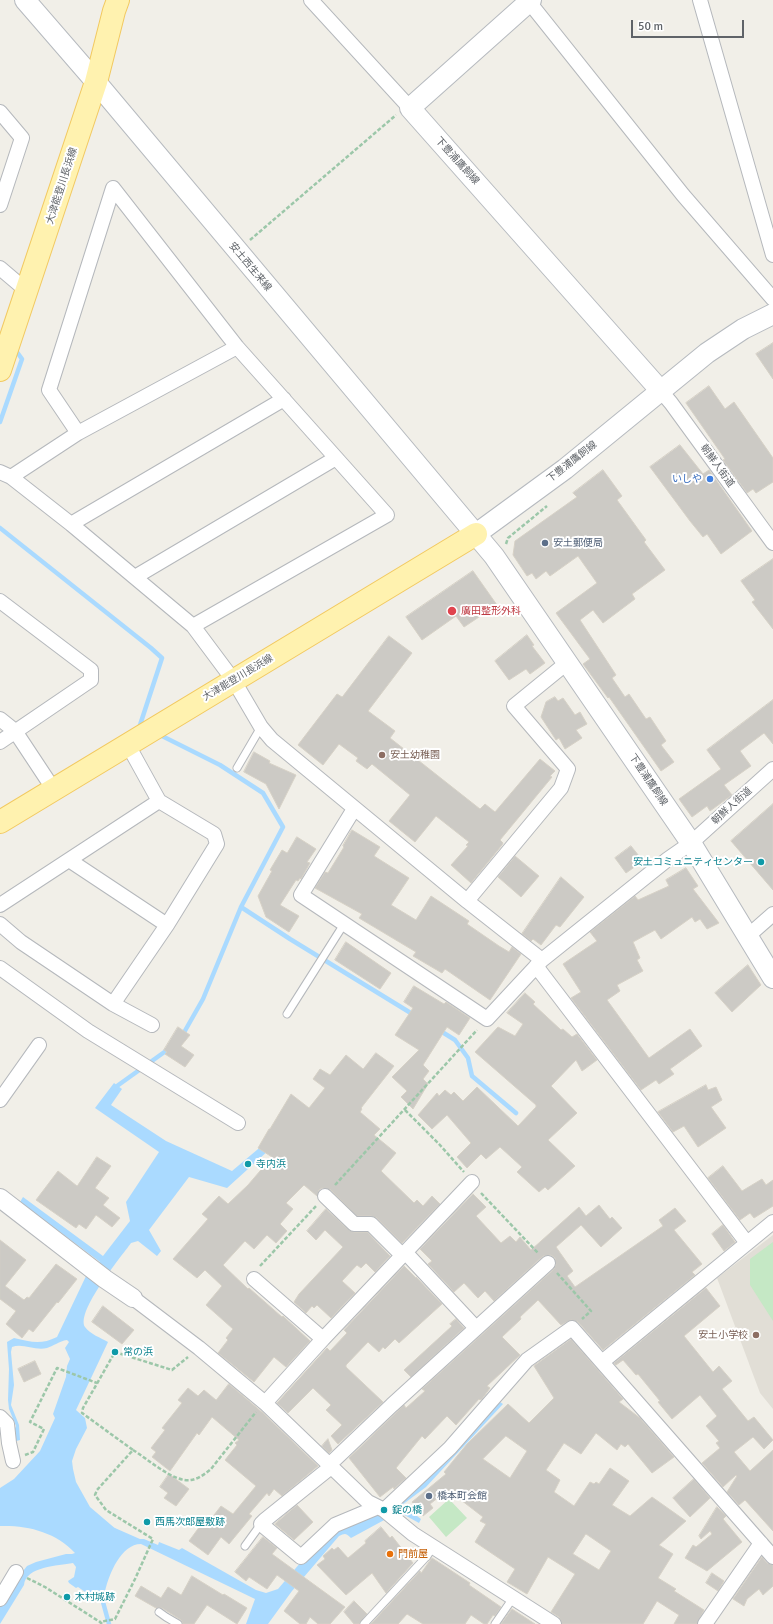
<!DOCTYPE html>
<html>
<head>
<meta charset="utf-8">
<style>
	body { margin:0 }
	#map { position:relative; width:773px; height:1624px; overflow:hidden; background:#f1efe8; font-family:Signika,sans-serif }
	canvas { display:block }
	.scale { position:absolute; left:631px; top:20px; width:113px; height:18px; box-sizing:border-box; border:2px solid #5f6368; border-top:0; padding-left:5px; font-size:12px; line-height:14px; white-space:nowrap; color:#5f6368; -webkit-text-stroke:3px #fff; paint-order:stroke }
</style>
</head>
<body>
<div id="map">
<canvas width="773" height="1624"></canvas>
<div class="scale">50 m</div>
</div>
<script>
const c = document.querySelector('canvas').getContext('2d');
c.lineJoin = 'round';
function paint(path, color) { c.fillStyle = color; c.fill(path, 'evenodd'); }
function stroke(path, color, width, dash) { c.strokeStyle = color; c.lineWidth = width; c.lineCap = dash ? 'butt' : 'round'; c.setLineDash(dash || []); c.stroke(path); }
function write(font, color, halo, rows, align = 'center') {
  c.font = font + ' Signika,"Noto Sans JP",sans-serif'; c.lineWidth = 4; c.setLineDash([]); c.textBaseline = 'middle'; c.strokeStyle = halo; c.fillStyle = color; for (const [text, x, y, turn = 0] of rows) {
    c.save(); c.translate(x, y); c.rotate((+turn || 0) * Math.PI / 180); c.textAlign = isNaN(turn) ? turn : align; if (halo) c.strokeText(text, 0, 0); c.fillText(text, 0, 0); c.restore();
  }
}
const education = new Path2D(`
	M773,1235V1409L760,1393L717,1278Z`);
const green = new Path2D(`
	M773,1242V1321L750,1285V1259Z
	M449,1499L467,1518L446,1537L429,1517Z`);
const water = new Path2D(`
	M114,1083L122,1089L111,1105L166,1141L232,1171L264,1144L269,1150L227,1188L189,1177L149,1230L161,1251L157,1256L138,1241L131,1243C121,1257 76,1311 85,1327C90,1334 101,1338 108,1342L76,1410L85,1418L87,1428L76,1449L72,1461L73,1469L76,1482L90,1507L124,1536L132,1539H144L158,1545L159,1542L179,1550L182,1548L256,1590L266,1593L278,1589L301,1562L346,1522L358,1523L384,1510L497,1400L503,1404L426,1487L402,1505L421,1519L419,1523L399,1512L351,1538C346,1533 345,1533 339,1536L292,1591L268,1624H246L255,1599L141,1544C121,1544 109,1574 105,1591L88,1594L78,1587L76,1588L69,1583L68,1581L74,1577L76,1567L73,1563C58,1566 26,1566 24,1585L0,1624V1607L16,1580L27,1566L36,1562L66,1554H72L75,1553C56,1532 27,1525 0,1526V1488L14,1479L40,1451L55,1418L53,1414L66,1377L67,1366L70,1359L65,1348L69,1342L67,1340C59,1341 54,1346 47,1348C35,1351 23,1343 12,1347L11,1352L14,1385L11,1405L19,1425L20,1440L9,1443L16,1426L9,1409L8,1400L9,1369L7,1342L14,1338C31,1342 41,1345 57,1337L87,1274L100,1262L20,1202L23,1197L103,1256L130,1221L126,1202L159,1152L95,1108Z`);
const stream = new Path2D(`
	M0,422L22,359L14,348
	M0,528L151,648L162,658L140,725L144,727
	M158,734L220,765L263,793L283,827L241,907L203,999L182,1036
	M241,907L290,939L414,1015
	M439,1030L455,1040L468,1058L472,1076L516,1113
	M115,1091L117,1086L170,1048
	M114,1530L139,1541
	M100,1591L109,1624`);
const building = new Path2D(`
	M773,343V379L756,354Z
	M709,386L725,409L734,402L773,458V482L756,493L753,489L747,493L723,460L725,459L686,403Z
	M680,445L703,474L709,470L752,531L721,554L707,534L703,537L690,521L650,467Z
	M603,470L622,496L617,500L646,540L644,542L665,570L632,594L635,599L603,623L593,610L580,620L616,675L612,678L625,697L629,694L646,719L650,717L666,741L661,745L674,762L661,771L609,697L608,698L583,664L590,659L556,613L597,583L578,556L550,576L546,571L536,579L532,573L527,576L513,555L515,541L577,497L573,493Z
	M773,559V629L752,602L755,600L741,581Z
	M473,571L497,605L464,627L456,616L422,640L406,617Z
	M527,635L534,645L532,646L545,663L530,674L526,669L509,680L495,661Z
	M389,636L412,653L368,711L395,731L390,738L480,809L485,804L495,812L540,759L555,771L550,776L552,777L500,840L503,843L502,845L471,883L451,865L468,846L466,845L469,842L436,816L415,842L389,821L410,795L372,764L367,769L356,761L358,758L339,744L323,765L298,745L337,694L342,697Z
	M555,697L558,701L563,698L575,715L580,712L587,724L576,730L582,738L565,749L559,738L556,740L541,717L546,702Z
	M773,700V744L764,733L740,751L751,766L724,785L732,795L710,811L707,806L692,817L679,799L721,769L707,750Z
	M254,752L270,761L269,763L296,775L279,809L266,784L244,772Z
	M773,804V890L731,841Z
	M352,830L380,847L374,856L409,878L391,905L416,920L431,896L469,921L467,924L499,946L509,952L512,947L521,954L490,1000L445,969L442,973L413,956L416,952L359,918L362,914L315,888L325,872L328,873L344,847L343,846Z
	M297,837L316,849L307,862L310,863L301,879L300,878L298,881L296,880L280,905L299,916L289,932L266,917L258,896L272,871L270,870L282,850L287,853Z
	M631,846L643,861L626,873L615,858Z
	M515,856L539,876L521,897L498,877Z
	M686,868L698,886L693,889L719,923L707,929L700,919L695,922L692,917L661,939L655,930L633,942L640,958L637,960L643,971L617,985L620,991L607,1000L649,1058L690,1029L702,1046L670,1069L674,1074L659,1084L656,1080L641,1090L571,998L581,992L563,964L597,941L590,932L635,896L638,900L669,886L666,880Z
	M561,877L584,897L560,927L556,925L541,945L533,939L531,941L522,934Z
	M346,942L391,973L380,989L335,960Z
	M748,965L761,985L732,1012L715,993Z
	M414,986L444,1004L446,1002L470,1018L459,1035L447,1027L423,1065L429,1071L423,1079L428,1084L413,1109L401,1097L407,1091L392,1077L419,1050L395,1035L413,1008L404,1002Z
	M525,993L535,1002L533,1004L561,1030L563,1029L572,1037L577,1034L597,1060L582,1071L576,1060L551,1086L577,1113L548,1140L575,1166L548,1190L545,1187L539,1192L517,1172L522,1167L500,1147L486,1159L481,1154L467,1168L457,1157L471,1143L447,1115L432,1129L418,1115L437,1093L439,1096L445,1090L451,1095L454,1092L463,1101L477,1087L518,1126L536,1107V1105L475,1052L498,1027L515,1036L523,1024L507,1013Z
	M178,1027L190,1035L181,1046L194,1055L185,1067L165,1054L167,1052L164,1050Z
	M376,1053L394,1066L361,1108L362,1109L360,1112L380,1129L374,1135L396,1153L381,1171L414,1203L417,1200L423,1206L432,1196L440,1204L402,1243L377,1218L371,1216H357L331,1190L322,1188L319,1190L317,1196L304,1185L286,1203L293,1209L280,1224L287,1231L276,1243L267,1235L254,1249L245,1241L223,1265L248,1289L249,1288L282,1317L283,1316L310,1341L286,1367L274,1357L254,1382L218,1353L228,1340L226,1338L233,1329L206,1305L222,1286L205,1270L197,1278L173,1259L208,1219L202,1214L219,1196L228,1204L248,1185L272,1157L258,1148L269,1129H270L291,1094L309,1108L325,1088L313,1079L320,1069L330,1075L346,1055L363,1069Z
	M706,1085L708,1090L716,1087L722,1100L711,1107L726,1128L698,1147L684,1126L673,1132L658,1112Z
	M97,1157L111,1166L95,1188L109,1198L103,1205L120,1218L112,1227L96,1215L86,1229L79,1224L76,1228L36,1200L58,1171L77,1186Z
	M723,1166L742,1191L762,1179L766,1185L773,1180V1206L754,1218L750,1213L740,1220L708,1178Z
	M473,1194L486,1207L476,1216L501,1243L510,1236L516,1242L520,1237L531,1250L579,1207L586,1216L599,1205L610,1219L612,1217L622,1228L601,1247L581,1225L556,1247L573,1271L567,1276L575,1287L663,1226L659,1220L675,1208L686,1221L674,1230L702,1264L692,1272L695,1275L603,1350L578,1322L571,1320L561,1325L538,1300L520,1317L521,1319L502,1337L520,1355L487,1386L490,1388L482,1399L480,1400L479,1399L456,1425L447,1416L425,1439L422,1436L396,1468L406,1478L394,1489L393,1487L380,1497L349,1458L404,1405L406,1408L425,1391L422,1389L554,1269L556,1265L555,1258L551,1255L543,1256L494,1301L485,1291L478,1298L464,1283L454,1292L428,1264L432,1261L420,1249Z
	M326,1209L349,1230L354,1232H367L390,1256L375,1272L366,1263L361,1268L357,1265L342,1281L355,1293L331,1318L317,1305L314,1308L312,1306L306,1313L294,1302L299,1294L343,1247L325,1230L316,1240L307,1231Z
	M723,1225L735,1242L724,1251L712,1234Z
	M0,1240L26,1260L5,1286L24,1300L27,1297L29,1298L56,1264L77,1279L58,1303L57,1302L33,1332L29,1329L22,1338L6,1324L16,1311L0,1299Z
	M404,1266L416,1278V1277L442,1304L399,1343L395,1339L385,1349L383,1347L379,1352L368,1342L346,1365V1367L383,1402L338,1444L331,1436L342,1425L326,1410L331,1405L313,1388L288,1413L277,1403L327,1348L330,1351L347,1333L344,1330Z
	M706,1288L720,1306L684,1336L713,1372L719,1366L732,1381L722,1389L748,1421L754,1417L773,1440L764,1449L753,1437L734,1452L750,1471L773,1450V1531L745,1500L739,1505L727,1492L737,1476L736,1475L723,1487L702,1463L720,1448L716,1443L719,1441L706,1426L717,1416L700,1395L672,1419L658,1402L660,1401L638,1374L636,1375L623,1360L616,1365L614,1363Z
	M103,1306L134,1330L122,1344L92,1322Z
	M456,1319L464,1328L411,1377L404,1370L452,1326L450,1324Z
	M571,1339L623,1399L619,1402L640,1418L674,1457L652,1473L628,1444L625,1447L621,1444L617,1450L596,1433L581,1454L564,1443L546,1470L560,1480L554,1492L574,1506L590,1482L594,1484L596,1482L599,1484L610,1468L629,1481L612,1505L630,1516L652,1497L686,1521L659,1545L673,1554L658,1578L676,1589L674,1591L704,1610L697,1624H674L679,1615L657,1601L643,1624H562L559,1617L551,1612L575,1574L548,1557L527,1594L507,1582L515,1569L475,1542L486,1524L480,1521L483,1517L448,1490L430,1504L433,1508L423,1516L412,1502L446,1474L444,1472L467,1444L508,1404L529,1423L554,1398L534,1366ZM506,1436L527,1451L510,1478L483,1459ZM586,1534L611,1551L599,1570L573,1554Z
	M35,1361L41,1374L24,1382L18,1369Z
	M229,1384L263,1413L318,1466L282,1496L274,1489L269,1496L267,1493L249,1514L252,1516L229,1544L221,1537L208,1555L189,1541L203,1522L207,1524L221,1506L233,1514L256,1486L225,1460L237,1445L235,1443L239,1440L212,1417L199,1435L197,1433L170,1471L152,1457L156,1452L151,1448L165,1430L162,1428L182,1403L178,1400L188,1388L198,1396L204,1390L216,1400Z
	M328,1439L332,1450L329,1453L322,1446Z
	M169,1474L189,1489L176,1506L164,1498L168,1493L160,1487Z
	M694,1479L710,1498L690,1517L673,1498Z
	M297,1505L313,1522L294,1540L275,1524Z
	M717,1507L726,1516L723,1519L742,1542L707,1571L685,1558L693,1545L696,1547L712,1534L710,1531L701,1539L699,1536Z
	M381,1527L390,1538L392,1536L413,1563L386,1593L372,1573L346,1595L317,1565L325,1559L323,1556L332,1548L334,1550L338,1547L348,1558L366,1543L365,1541Z
	M263,1537L277,1548L272,1554L345,1607L330,1624H318L310,1617L306,1624H300L284,1611L299,1591L277,1575L267,1589L249,1577L246,1581L235,1572Z
	M762,1557L767,1563L773,1565V1586L763,1595L759,1589L747,1599L744,1606L733,1599Z
	M432,1558L470,1583L469,1585L501,1607L495,1616L493,1615L487,1624H484L471,1615L465,1624H423L407,1614L398,1624H371L420,1571L421,1573Z
	M712,1573L724,1581L718,1591L706,1583Z
	M192,1576L223,1595L224,1594L247,1608L237,1624L207,1605L194,1624H183L181,1620L162,1608H156L135,1596L141,1586L161,1598L168,1587L181,1595Z
	M354,1601L367,1614L359,1624H354L344,1612Z
	M512,1609L535,1624H501Z`);
const path = new Path2D(`
	M250,240L396,115
	M506,544L508,538L547,506
	M405,1110L439,1144L464,1172
	M335,1185L477,1030
	M481,1193L538,1253
	M260,1266L317,1205
	M557,1273L591,1311L582,1319
	M133,1450C148,1459 174,1483 191,1480C198,1479 205,1474 211,1469L256,1412
	M25,1455L33,1452L44,1429L30,1422L57,1368L97,1383
	M27,1578L45,1587L100,1622
	M102,1624L100,1622L115,1619L135,1579L153,1539L106,1510L95,1495L97,1490L133,1450L82,1413L83,1408L115,1352L172,1370L188,1357`);
const service = new Path2D(`
	M237,768L261,727
	M287,1014L344,924
	M245,1546L261,1524
	M159,1612L166,1617L178,1624
	M364,1624L427,1556L433,1547
	M495,1624L513,1598`);
const minor = new Path2D(`
	M311,0L410,108
	M528,0L529,2L683,195L773,299
	M700,0L773,255
	M0,112L22,138L0,205
	M0,268L27,291
	M660,390L671,403L773,543
	M78,433L49,390L113,188L237,347L387,515L193,626
	M0,472L11,477L71,524L193,626L234,681L261,727L272,740L467,901L542,960
	M11,477L78,433L237,347
	M71,524L284,399
	M135,577L336,458
	M0,601L91,670V680L0,742
	M0,719L15,731L54,790
	M354,809L301,895L487,1019L542,960L668,859L691,843L773,769
	M69,860L167,925
	M467,901L561,788L568,769L514,706L568,662
	M0,905L159,801
	M0,924L21,942L113,1004L167,925L217,844L214,834L159,801L128,745
	M748,936L773,914
	M536,966L747,1243
	M0,968L88,1031L238,1123
	M113,1004L152,1025
	M0,1100L39,1045
	M325,1196L354,1224H371L402,1255
	M405,1252L476,1328
	M254,1279L323,1339L265,1403
	M133,1298L199,1348L265,1403L368,1502L384,1510L413,1534L554,1624
	M323,1339L472,1182
	M602,1362L773,1222
	M0,1417L7,1424L9,1443L13,1461
	M329,1465L392,1405L548,1263
	M331,1467L265,1520L261,1524L301,1557L335,1525L378,1507
	M384,1510L450,1448L527,1360L572,1328L773,1557
	M0,1599L16,1572
	M705,1624L761,1543`);
const tertiary = new Path2D(`
	M0,1198L105,1279L133,1298`);
const secondary = new Path2D(`
	M25,0L96,82L494,556L691,843L773,978
	M531,0L410,108L660,390
	M476,534L565,469L707,353L743,329L773,314`);
const primary = new Path2D(`
	M0,370L96,82L114,11L118,0
	M0,822L476,534`);
const markers = [
	[710,479,4,"#3f7fe0"],
	[545,543,4,"#5c6f8a"],
	[452,611,5,"#e0444e"],
	[382,755,4,"#8d6e63"],
	[761,862,4,"#0f9aa8"],
	[248,1164,4,"#0f9aa8"],
	[756,1335,4,"#8d6e63"],
	[115,1352,4,"#0f9aa8"],
	[429,1496,4,"#5c6f8a"],
	[384,1510,4,"#0f9aa8"],
	[147,1522,4,"#0f9aa8"],
	[390,1554,4,"#e8710a"],
	[67,1597,4,"#0f9aa8"]
];
const streetNames = [
	["下豊浦鷹飼線",457,161,48],
	["大津能登川長浜線",62,186,-72],
	["安土西生来線",250,267,50],
	["下豊浦鷹飼線",572,462,-38],
	["朝鮮人街道",717,466,54],
	["大津能登川長浜線",238,678,-31],
	["下豊浦鷹飼線",648,780,56],
	["朝鮮人街道",732,806,-42]
];
const shopNames = [
	["いしや",702,479]
];
const serviceNames = [
	["安土郵便局",553,543],
	["橋本町会館",437,1496]
];
const healthNames = [
	["廣田整形外科",461,611]
];
const educationNames = [
	["安土幼稚園",390,755],
	["安土小学校",748,1335,"right"]
];
const cultureNames = [
	["安土コミュニティセンター",753,862,"right"],
	["寺内浜",256,1164],
	["常の浜",123,1352],
	["錠の橋",392,1510],
	["西馬次郎屋敷跡",155,1522],
	["木村城跡",75,1597]
];
const foodNames = [
	["門前屋",398,1554]
];
paint(education, '#e1ded6');
paint(green, '#c5e8c5');
paint(water, '#aadaff');
stroke(stream, '#aadaff', 4.5);
paint(building, '#cccac5');
stroke(building, '#d6d1c6', 1);
stroke(service, '#b5b8bc', 9);
stroke(minor, '#b5b8bc', 16);
stroke(tertiary, '#b5b8bc', 20);
stroke(secondary, '#b6babf', 22);
stroke(primary, '#f2c960', 24);
stroke(path, '#9cc7a9', 2.5, [4, 2]);
stroke(service, '#fff', 7);
stroke(minor, '#fff', 14);
stroke(tertiary, '#fff', 18);
stroke(secondary, '#fff', 20);
stroke(primary, '#fff2af', 22);
for (const [x, y, r, color] of markers) { const dot = new Path2D(); dot.arc(x, y, r, 0, 2 * Math.PI); c.fillStyle = color; c.fill(dot); stroke(dot, '#fff', 1.5); }
write('10px', '#5f6368', '#fff', streetNames);
write('10px', '#366cbe', '#fff', shopNames, 'right');
write('10px', '#4e5e75', '#fff', serviceNames, 'left');
write('10px', '#be3a42', '#fff', healthNames, 'left');
write('10px', '#785e54', '#fff', educationNames, 'left');
write('10px', '#0d838f', '#fff', cultureNames, 'left');
write('10px', '#c56008', '#fff', foodNames, 'left');
</script>
</body>
</html>
